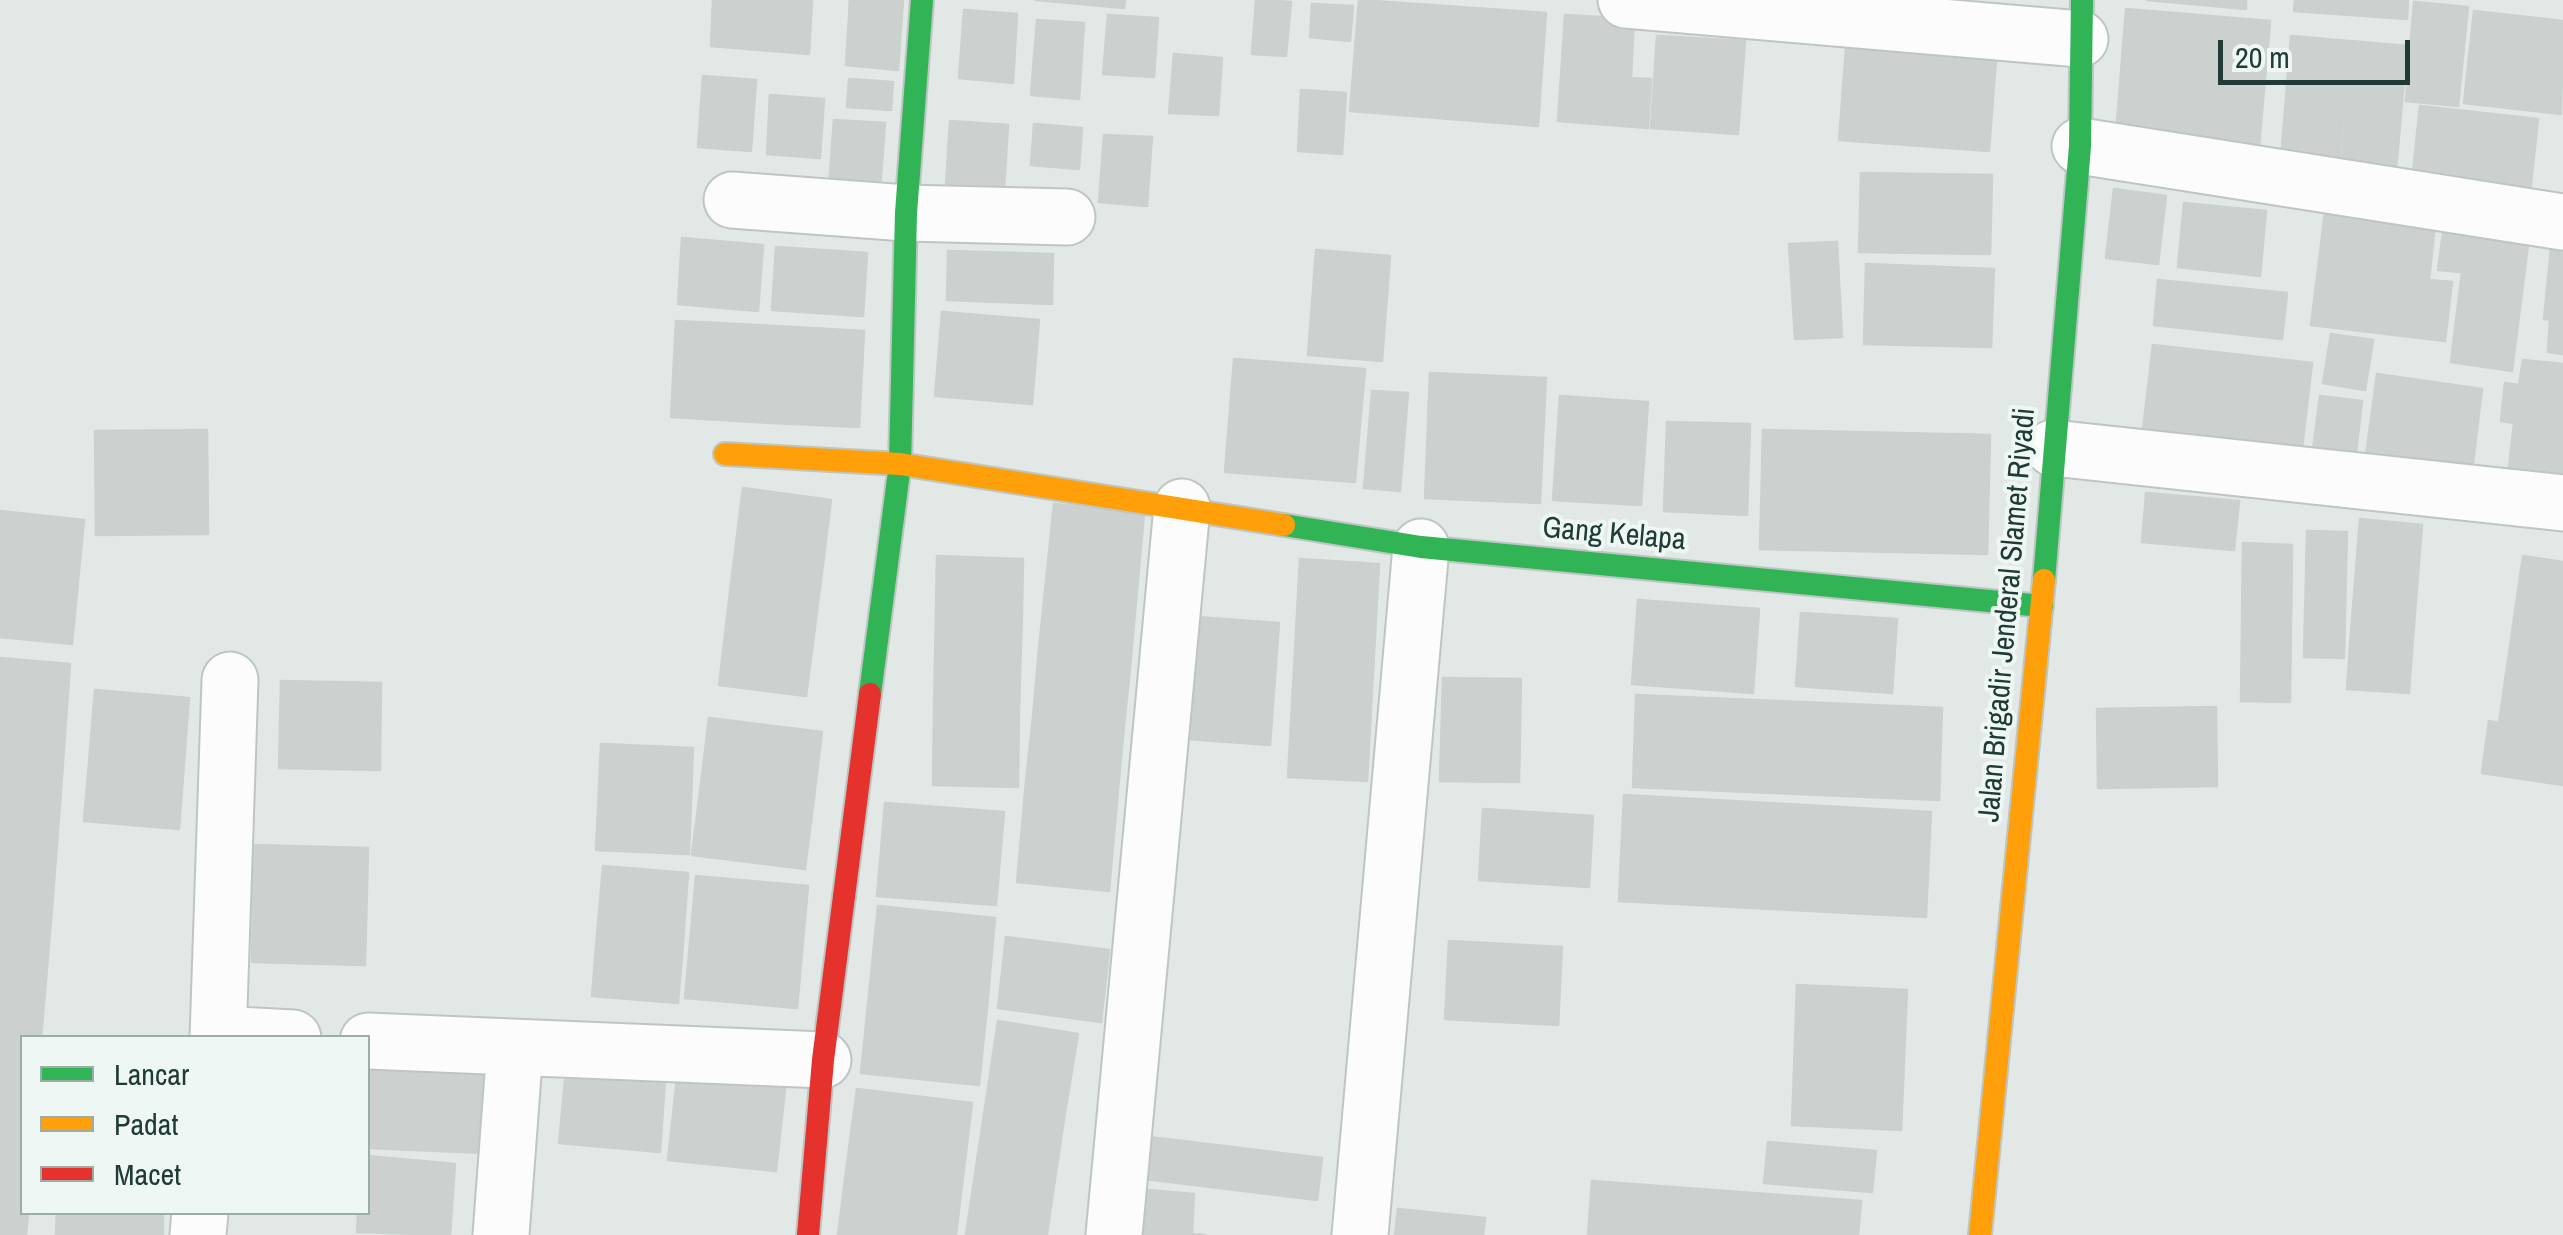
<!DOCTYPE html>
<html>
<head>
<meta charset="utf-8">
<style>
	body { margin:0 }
	#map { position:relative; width:2563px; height:1235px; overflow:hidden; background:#e2e8e5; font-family:"Archivo Narrow",sans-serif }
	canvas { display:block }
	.legend { position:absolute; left:20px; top:1035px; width:350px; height:180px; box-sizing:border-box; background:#eff7f4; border:2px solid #9caca8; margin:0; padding:12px 18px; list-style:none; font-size:30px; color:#203b35 }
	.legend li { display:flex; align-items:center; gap:20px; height:50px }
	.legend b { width:50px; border:2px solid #9caca8 }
	.scale { position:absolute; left:2218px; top:40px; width:192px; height:45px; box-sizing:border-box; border:5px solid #203b35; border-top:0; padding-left:12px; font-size:30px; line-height:35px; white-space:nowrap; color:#203b35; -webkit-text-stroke:8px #eff7f4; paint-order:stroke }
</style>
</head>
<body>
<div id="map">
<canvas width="2563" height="1235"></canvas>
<ul class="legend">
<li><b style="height:12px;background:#30b455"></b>Lancar</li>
<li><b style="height:12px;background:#ff9f0a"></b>Padat</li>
<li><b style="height:12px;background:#e5322d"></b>Macet</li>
</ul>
<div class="scale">20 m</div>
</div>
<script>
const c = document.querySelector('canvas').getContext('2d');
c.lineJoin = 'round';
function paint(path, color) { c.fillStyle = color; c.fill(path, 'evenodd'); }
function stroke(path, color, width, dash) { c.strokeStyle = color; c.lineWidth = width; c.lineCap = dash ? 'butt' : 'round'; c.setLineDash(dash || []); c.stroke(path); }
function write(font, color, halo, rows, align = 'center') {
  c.font = font + ' "Archivo Narrow",sans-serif'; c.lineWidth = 8; c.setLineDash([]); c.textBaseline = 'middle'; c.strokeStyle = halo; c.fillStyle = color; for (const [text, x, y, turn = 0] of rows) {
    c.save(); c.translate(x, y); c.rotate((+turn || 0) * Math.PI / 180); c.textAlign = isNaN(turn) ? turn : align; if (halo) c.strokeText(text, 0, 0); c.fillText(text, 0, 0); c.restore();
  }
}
const building = new Path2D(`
	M713,0H812L809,54L711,46Z
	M850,0H903L898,70L846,65Z
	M1036,0H1125L1124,8Z
	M1256,0L1291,2L1286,56L1252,54Z
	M1359,0L1546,13L1538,126L1350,111Z
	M2147,0H2246V9Z
	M2295,0H2408L2407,19L2294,11Z
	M2414,2L2468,7L2458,106L2406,101Z
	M1312,4L1353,6L1350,41L1310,37Z
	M2126,9L2270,21L2259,147L2116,135Z
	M964,10L1017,14L1013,83L959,78Z
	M2474,11L2563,21L2561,114L2464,103Z
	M1108,15L1158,18L1154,77L1103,74Z
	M1565,15L1634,19L1631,78L1651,79L1648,128L1558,121Z
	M1037,20L1084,23L1079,99L1031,95Z
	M1657,36L1745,41L1738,134L1651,128Z
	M2291,36L2349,41L2339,164L2281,159Z
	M2351,41L2407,46L2395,182L2341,176Z
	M1846,48L1996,59L1989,151L1839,140Z
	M1174,54L1222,58L1218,115L1169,113Z
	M703,76L756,80L751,151L698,147Z
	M849,79L893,82L891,110L847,107Z
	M1301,90L1346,93L1342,154L1298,151Z
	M770,95L824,99L820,158L767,154Z
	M2420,106L2538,119L2530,193L2412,181Z
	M834,120L885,123L880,189L829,186Z
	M950,121L1008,125L1003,205L945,202Z
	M1034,124L1082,128L1079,169L1031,165Z
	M1104,135L1152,137L1147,206L1099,202Z
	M1861,173L1992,175L1990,254L1859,252Z
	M2114,189L2166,196L2158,264L2106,258Z
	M2184,203L2266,211L2260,276L2178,267Z
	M2325,212L2435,224L2429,280L2452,282L2445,341L2311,325Z
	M2444,226L2529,237L2512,371L2451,362L2462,272L2438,270Z
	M2552,237L2563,238V321L2544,319Z
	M682,238L763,245L758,311L678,304Z
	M1837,242L1842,337L1795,339L1789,244Z
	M776,247L867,253L863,316L772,310Z
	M1316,250L1390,256L1382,361L1308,355Z
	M948,251L1053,254L1052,304L947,300Z
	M1866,264L1994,269L1991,347L1864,344Z
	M2158,280L2287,293L2282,339L2154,325Z
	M942,312L1039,320L1032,404L935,396Z
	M2550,320L2563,321V354L2548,352Z
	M676,321L776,326L772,423L671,417Z
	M776,326L864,331L859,427L772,423Z
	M2331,334L2373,340L2365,390L2323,383Z
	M2153,345L2312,363L2302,448L2143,430Z
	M1234,359L1365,369L1355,482L1225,472Z
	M2523,360L2563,364V492L2507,486L2514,423L2501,421L2505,383L2519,385Z
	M1430,373L1546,378L1540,503L1425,498Z
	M2377,374L2482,389L2472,471L2366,456Z
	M1372,391L1408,393L1400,491L1364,488Z
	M1560,396L1648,402L1641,505L1553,500Z
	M2320,396L2362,401L2354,470L2311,465Z
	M1667,422L1750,424L1747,515L1664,511Z
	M207,430L208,534L96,535L95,431Z
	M1763,430L1990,435L1987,554L1760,549Z
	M743,488L831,500L819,596L731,584Z
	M2146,493L2239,501L2234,550L2142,542Z
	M1054,504L1144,513L1131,658L1039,649Z
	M0,511L84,520L72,644L0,637Z
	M2360,519L2422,525L2413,638L2351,632Z
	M2307,531L2347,532L2344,658L2304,657Z
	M2243,543L2292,545L2290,702L2241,701Z
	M937,556L1023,559L1022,613L936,611Z
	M2523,556L2563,562V785L2482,773L2489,721L2499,723Z
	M1300,559L1379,564L1367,781L1288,777Z
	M731,584L819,596L806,696L719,685Z
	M1638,600L1759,609L1753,693L1632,684Z
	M936,611L1022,613L1019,708L934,706Z
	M1801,613L1897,619L1892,693L1796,686Z
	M1197,617L1279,623L1270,745L1187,739Z
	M2351,632L2413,638L2409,693L2347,689Z
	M1039,649L1131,658L1124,726L1033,717Z
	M0,658L70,664L60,804L0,799Z
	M1443,678L1521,679L1519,782L1440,781Z
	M281,681L381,683L380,770L279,768Z
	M95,690L189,698L179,829L84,821Z
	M1636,695L1942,708L1939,800L1633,787Z
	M934,706L1019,708L1018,787L933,785Z
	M2216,707L2217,786L2098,788L2097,709Z
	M1033,717L1124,726L1118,790L1026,781Z
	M709,718L822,732L814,798L701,784Z
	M601,744L693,748L689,854L596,850Z
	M1026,781L1118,790L1109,891L1017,882Z
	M701,784L814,798L805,869L692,855Z
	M1624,795L1931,812L1926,917L1619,901Z
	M0,799L60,804L55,871L0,866Z
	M885,803L1004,812L996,905L877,896Z
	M1483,809L1593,816L1589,887L1479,880Z
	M254,845L368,848L365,965L252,962Z
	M0,866L55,871L49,945L0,941Z
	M603,866L688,873L683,943L597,935Z
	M696,876L808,886L797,1008L685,998Z
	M878,906L995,918L987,1007L869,995Z
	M597,935L683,943L678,1003L592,996Z
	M1006,937L1109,950L1101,1022L998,1008Z
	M0,941L49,945L41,1038H22V1064L0,1063Z
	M1449,941L1562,947L1558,1025L1445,1019Z
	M1797,985L1907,990L1901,1130L1792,1125Z
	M869,995L987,1007L979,1085L861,1073Z
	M998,1021L1078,1034L1064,1119L985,1108Z
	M371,1052L491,1058L486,1153L368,1148Z
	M0,1063L22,1064V1212H28L26,1235H0Z
	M678,1069L786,1080L776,1171L668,1160Z
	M566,1070L665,1079L660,1152L559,1143Z
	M857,1089L972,1103L961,1193L845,1179Z
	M985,1108L1064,1119L1051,1206L972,1194Z
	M1150,1137L1322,1158L1317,1200L1145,1179Z
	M1768,1142L1876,1151L1872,1192L1764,1183Z
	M368,1156L455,1164L450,1235L357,1232L358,1212H368Z
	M845,1179L961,1193L956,1235H838Z
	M1592,1181L1861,1201L1858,1235H1588Z
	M1136,1189L1194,1194L1192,1234L1205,1235H1132Z
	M972,1194L1051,1206L1047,1235H966Z
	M1398,1209L1485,1218L1483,1235H1395Z
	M57,1212H163V1235H56Z`);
const street = new Path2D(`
	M1626,0L2080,39
	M2080,146L2563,222
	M732,200L906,213L1067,217
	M2053,448L2563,503
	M218,1034L293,1038
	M218,1038L230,680
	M368,1041L823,1060
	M198,1235L200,1212
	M501,1235L515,1048
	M1114,1235L1182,507
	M1360,1235L1421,547`);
const fast = new Path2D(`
	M1284,525L1421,547L2042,606
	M2044,580L2080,146L2082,0
	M870,694L900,464L906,213L922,0`);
const slow = new Path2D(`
	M725,454L900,464L1284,525
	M1980,1235L2044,580`);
const jam = new Path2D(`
	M808,1235L823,1060L870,694`);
const streetNames = [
	["Gang Kelapa",1614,535,5],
	["Jalan Brigadir Jenderal Slamet Riyadi",2008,615,-85]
];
paint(building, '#ccd1cf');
stroke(building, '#cad1ce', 2.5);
stroke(street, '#bfc5c2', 59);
stroke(fast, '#bec6c3', 26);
stroke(slow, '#bec6c3', 26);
stroke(jam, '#bec6c3', 26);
stroke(street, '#fbfcfb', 55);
stroke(fast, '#30b455', 22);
stroke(slow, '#ff9f0a', 22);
stroke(jam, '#e5322d', 22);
write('30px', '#203b35', '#eff7f4', streetNames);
</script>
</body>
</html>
